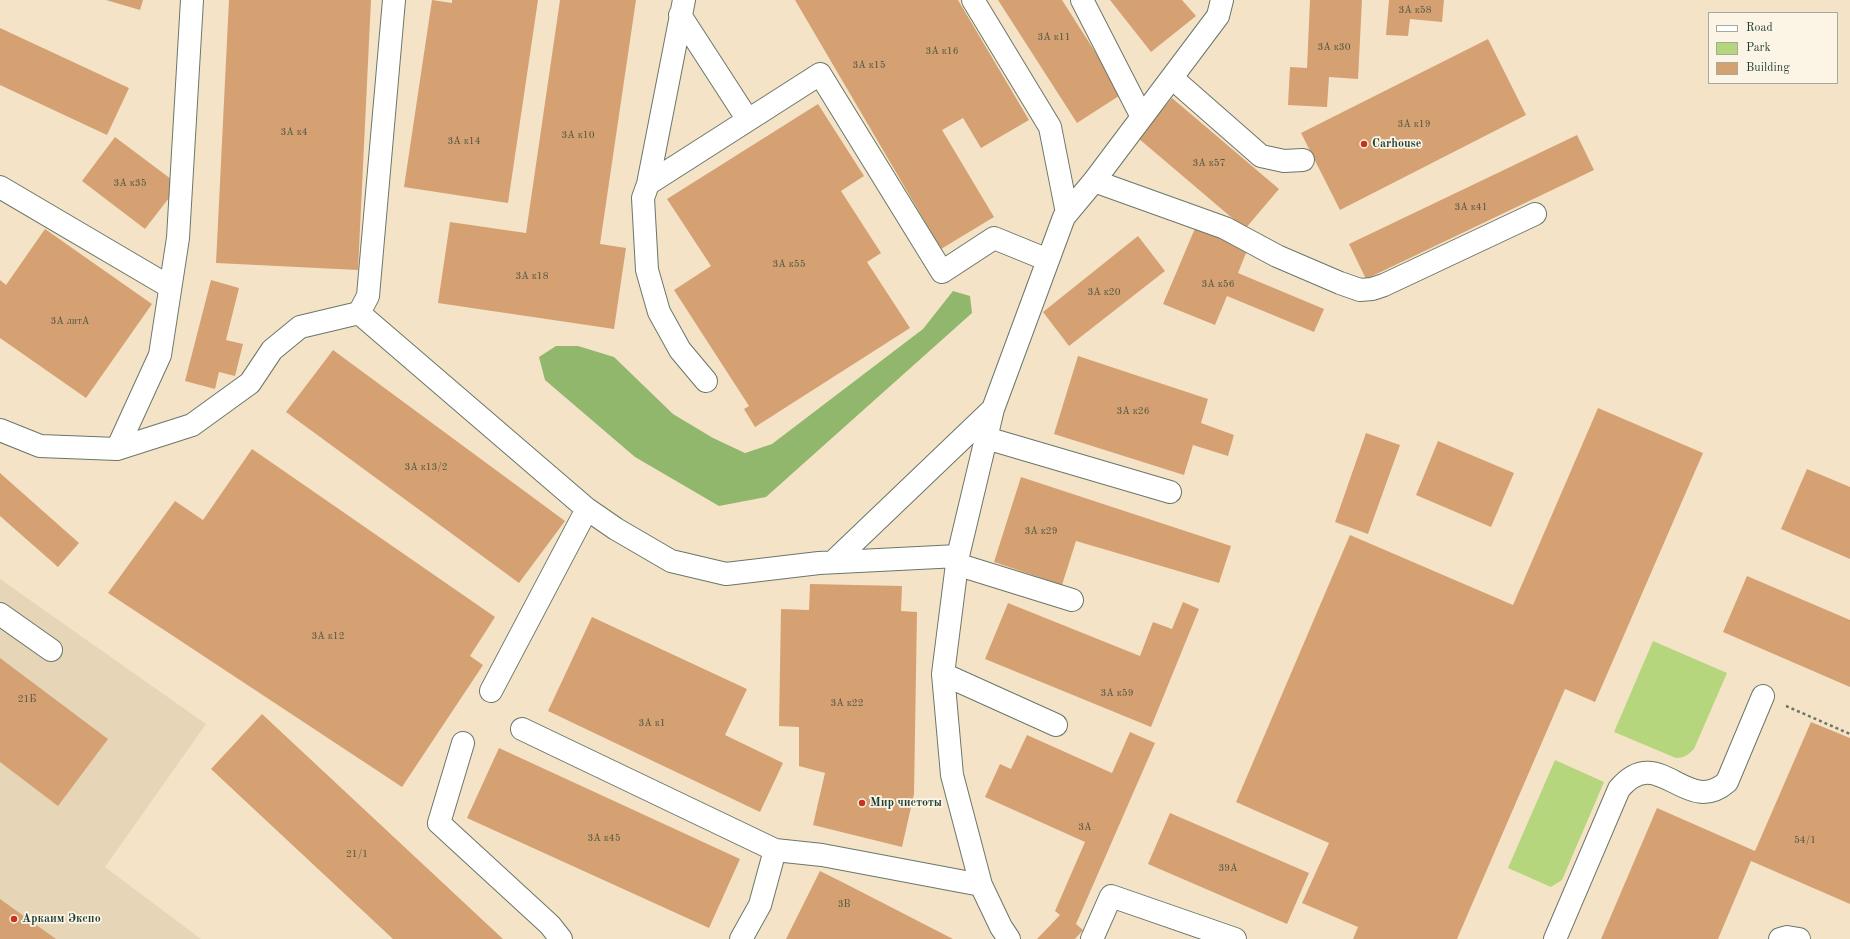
<!DOCTYPE html>
<html>
<head>
<meta charset="utf-8">
<style>
	body { margin:0 }
	#map { position:relative; width:1850px; height:939px; overflow:hidden; background:#f5e3c8; font-family:"Old Standard TT",serif }
	canvas { display:block }
	.legend { position:absolute; left:1708px; top:12px; width:130px; height:72px; box-sizing:border-box; background:#fcf5e5; border:1px solid #a4ab9e; margin:0; padding:5px 7px; list-style:none; font-size:12px; color:#1f3d34 }
	.legend li { display:flex; align-items:center; gap:8px; height:20px }
	.legend b { width:20px; border:1px solid #a4ab9e }
</style>
</head>
<body>
<div id="map">
<canvas width="1850" height="939"></canvas>
<ul class="legend">
<li><b style="height:5px;background:#fff"></b>Road</li>
<li><b style="height:11px;background:#b5d67d"></b>Park</li>
<li><b style="height:11px;background:#d5a172"></b>Building</li>
</ul>
</div>
<script>
const c = document.querySelector('canvas').getContext('2d');
c.lineJoin = 'round';
function paint(path, color) { c.fillStyle = color; c.fill(path, 'evenodd'); }
function stroke(path, color, width, dash) { c.strokeStyle = color; c.lineWidth = width; c.lineCap = dash ? 'butt' : 'round'; c.setLineDash(dash || []); c.stroke(path); }
function write(font, color, halo, rows, align = 'center') {
  c.font = font + ' "Old Standard TT",serif'; c.lineWidth = 3.5; c.setLineDash([]); c.textBaseline = 'middle'; c.strokeStyle = halo; c.fillStyle = color; for (const [text, x, y, turn = 0] of rows) {
    c.save(); c.translate(x, y); c.rotate((+turn || 0) * Math.PI / 180); c.textAlign = isNaN(turn) ? turn : align; if (halo) c.strokeText(text, 0, 0); c.fillText(text, 0, 0); c.restore();
  }
}
const built = new Path2D(`
	M0,579L206,724L105,867L201,939H0Z`);
const green = new Path2D(`
	M1653,641L1727,673L1694,749C1688,755 1684,758 1676,758L1614,732Z
	M1555,760L1604,782L1562,880L1551,887L1508,868Z`);
const forest = new Path2D(`
	M953,291L970,296L972,313L766,497L719,506L635,457L545,380L539,357L556,346H578L614,357L673,414L713,438L745,453L772,444L923,329Z`);
const building = new Path2D(`
	M106,0H143L140,10Z
	M229,0H371L358,270L216,263Z
	M432,0L452,3V0H538L508,203L404,187Z
	M560,0H636L600,244L626,248L614,329L438,303L450,222L526,233Z
	M795,0H958L1029,120L981,148L963,118L942,130L994,217L941,249Z
	M998,0H1062L1122,94L1077,123Z
	M1110,0H1182L1196,16L1151,52Z
	M1310,0H1362L1358,79L1329,77L1327,107L1288,105L1290,67L1307,68Z
	M1389,0H1444L1442,22L1410,19L1408,36L1386,35Z
	M0,28L129,88L107,135L0,85Z
	M1488,39L1526,115L1340,210L1301,133Z
	M1172,98L1279,189L1245,229L1138,138Z
	M818,104L864,176L841,191L881,253L867,262L910,328L755,427L744,409L749,406L674,290L711,266L667,199Z
	M1577,135L1594,170L1366,279L1349,244Z
	M115,137L179,185L145,229L82,181Z
	M1196,226L1248,248L1238,273L1324,309L1314,332L1227,296L1215,325L1163,304Z
	M45,229L152,304L86,398L0,338V280L6,285Z
	M1138,236L1165,271L1069,346L1043,312Z
	M211,280L239,288L226,340L243,344L235,376L219,372L215,389L185,381Z
	M333,350L565,521L519,583L286,412Z
	M1078,356L1208,399L1201,423L1234,435L1228,456L1193,445L1184,475L1054,434Z
	M1598,408L1703,453L1595,702L1565,689L1457,939H1353L1358,927L1302,903L1329,843L1236,802L1350,535L1513,605Z
	M1366,433L1400,445L1368,534L1335,522Z
	M1438,441L1514,473L1491,527L1416,495Z
	M252,449L495,617L470,656L483,665L402,787L108,593L175,501L203,520Z
	M1807,469L1850,487V559L1781,529Z
	M0,473L79,543L58,567L0,516Z
	M1021,477L1231,546L1219,583L1076,541L1062,585L994,562Z
	M1747,576L1850,620V687L1723,632Z
	M810,584L902,586L901,611L917,612L914,794L902,847L813,825L825,773L799,766V727L779,726L781,609L809,610Z
	M1183,602L1199,609L1151,727L985,659L1008,603L1140,656L1153,622L1172,629Z
	M592,617L747,689L725,735L783,763L760,812L548,711Z
	M0,658L108,739L58,806L0,762Z
	M262,714L503,939H393L211,769Z
	M1811,722L1850,738V904L1751,861L1718,939H1601L1657,808L1755,851Z
	M1130,732L1155,743L1076,924L1083,930L1075,939H1037L1060,915L1055,911L1085,842L985,797L1000,764L1011,769L1027,735L1112,773Z
	M499,748L740,859L709,928L467,818Z
	M1170,813L1309,873L1287,924L1148,864Z
	M820,871L846,884L953,939H786Z
	M0,899L56,939H0Z`);
const path = new Path2D(`
	M1786,706L1850,734`);
const minor = new Path2D(`
	M684,0L648,184L643,198L647,270L659,312L680,350L706,381
	M973,0L1050,127L1067,213
	M1082,0L1142,117
	M680,15L748,120
	M1172,78L1261,156L1284,161L1303,160
	M1094,181L1225,228L1277,256L1340,283L1360,290L1372,289L1384,285L1535,214
	M648,184L820,74L942,272L994,238L1048,260
	M0,187L170,287
	M359,313L368,296L394,0
	M0,430L40,446L117,449L192,425L250,383L272,350L300,327L359,313L587,509L616,529L671,561L726,574L819,563L958,556
	M986,438L1170,492
	M117,449L160,355L178,238L192,0
	M833,562L993,409
	M956,564L1072,600
	M0,614L51,650
	M943,674L1056,725
	M491,691L587,509
	M522,729L775,850L822,855L981,885
	M463,743L439,823L550,925L561,939
	M741,939L760,905L775,850
	M1009,939L1001,927L981,885L952,775L943,674L958,556L993,409L1064,217L1094,181L1218,16L1222,0
	M1092,939L1111,896L1235,939
	M1555,939L1619,789C1659,741 1686,818 1727,782L1763,696
	M1780,939L1787,937L1799,939`);
const markers = [
	[1364,144,4,"#c8321e"],
	[862,803,4,"#c8321e"],
	[14,919,4,"#c8321e"]
];
const numberNames = [
	["3А к58",1415,10],
	["3А к11",1054,37],
	["3А к30",1334,47],
	["3А к16",942,51],
	["3А к15",869,65],
	["3А к19",1414,124],
	["3А к4",294,132],
	["3А к10",578,135],
	["3А к14",464,141],
	["3А к57",1209,163],
	["3А к35",130,183],
	["3А к41",1471,207],
	["3А к55",789,264],
	["3А к18",532,276],
	["3А к56",1218,284],
	["3А к20",1104,292],
	["3А литА",70,321],
	["3А к26",1133,411],
	["3А к13/2",426,467],
	["3А к29",1041,531],
	["3А к12",328,636],
	["3А к59",1117,693],
	["21Б",27,699],
	["3А к22",847,703],
	["3А к1",652,723],
	["3А",1085,827],
	["3А к45",604,838],
	["54/1",1805,840],
	["21/1",357,854],
	["39А",1228,868],
	["3В",844,904]
];
const poiNames = [
	["Carhouse",1372,144],
	["Мир чистоты",870,803],
	["Аркаим Экспо",22,919]
];
paint(built, '#e6d5b7');
paint(green, '#b5d67d');
paint(forest, '#90b76c');
paint(building, '#d5a172');
stroke(minor, '#6a7768', 24);
stroke(path, '#6a7768', 2.5, [3, 3]);
stroke(minor, '#fff', 22);
for (const [x, y, r, color] of markers) { const dot = new Path2D(); dot.arc(x, y, r, 0, 2 * Math.PI); c.fillStyle = color; c.fill(dot); stroke(dot, '#fcf5e5', 1.5); }
write('10px', '#4c5644', null, numberNames);
write('bold 12px', '#1f3d34', '#fcf5e5', poiNames, 'left');
</script>
</body>
</html>
